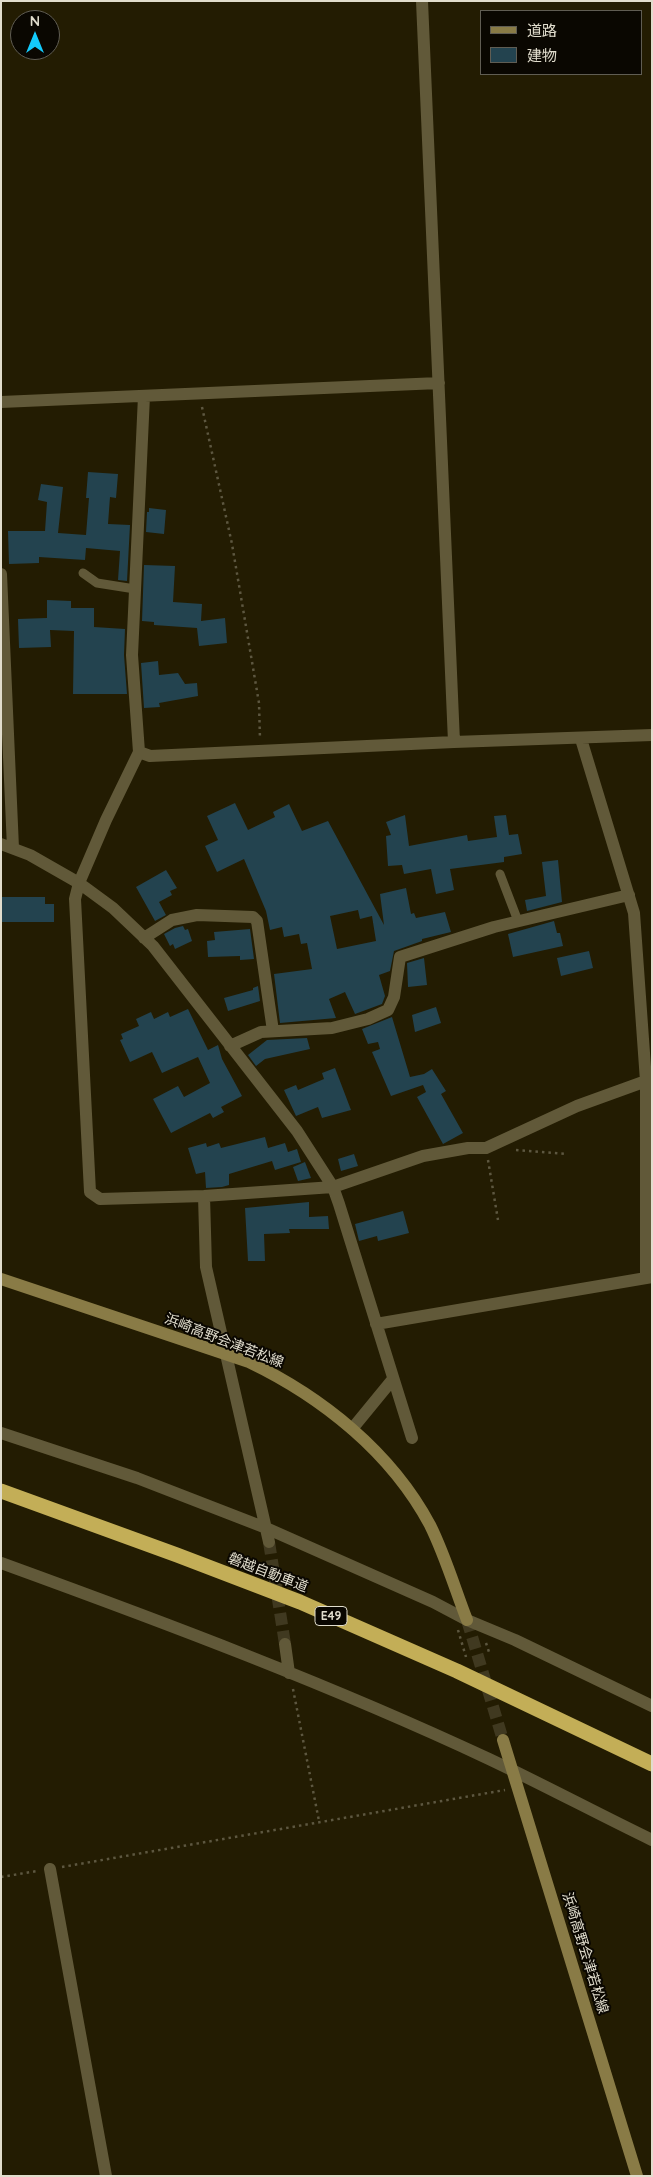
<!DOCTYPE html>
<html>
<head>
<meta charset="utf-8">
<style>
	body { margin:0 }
	#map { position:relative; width:653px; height:2177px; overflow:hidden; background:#231c02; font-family:Quicksand,"Noto Sans JP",sans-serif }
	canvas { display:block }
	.frame { position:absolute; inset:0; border:2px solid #e1ddcd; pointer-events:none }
	.legend { position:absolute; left:480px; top:10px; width:162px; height:65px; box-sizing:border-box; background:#0a0701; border:1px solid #605d53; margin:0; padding:6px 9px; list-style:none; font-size:15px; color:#e1ddcd }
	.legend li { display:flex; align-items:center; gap:10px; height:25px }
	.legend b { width:25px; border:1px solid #605d53 }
	.north { position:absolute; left:10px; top:10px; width:50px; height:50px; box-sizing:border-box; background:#0a0701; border:1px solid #605d53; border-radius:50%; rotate:0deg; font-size:14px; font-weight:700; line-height:20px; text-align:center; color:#e1ddcd }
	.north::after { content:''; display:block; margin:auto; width:18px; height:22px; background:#13cafb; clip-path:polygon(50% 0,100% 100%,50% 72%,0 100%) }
</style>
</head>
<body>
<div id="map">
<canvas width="653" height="2177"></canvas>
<div class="frame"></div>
<ul class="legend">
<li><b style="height:6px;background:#897b46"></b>道路</li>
<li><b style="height:14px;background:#23434f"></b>建物</li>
</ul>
<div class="north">N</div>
</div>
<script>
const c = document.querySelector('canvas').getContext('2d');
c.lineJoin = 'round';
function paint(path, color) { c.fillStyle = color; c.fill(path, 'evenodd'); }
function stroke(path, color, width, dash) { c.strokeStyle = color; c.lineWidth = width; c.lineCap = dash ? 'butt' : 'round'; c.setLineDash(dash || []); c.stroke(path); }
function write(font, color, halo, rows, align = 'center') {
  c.font = font + ' Quicksand,"Noto Sans JP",sans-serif'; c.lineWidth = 4; c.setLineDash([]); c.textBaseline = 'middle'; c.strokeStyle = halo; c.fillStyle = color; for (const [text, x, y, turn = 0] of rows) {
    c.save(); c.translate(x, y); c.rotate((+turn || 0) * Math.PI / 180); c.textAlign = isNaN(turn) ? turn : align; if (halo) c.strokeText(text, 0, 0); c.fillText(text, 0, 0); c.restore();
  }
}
const building = new Path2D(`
	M88,472L118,474L116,498L110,497L108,524L130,525L127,581L118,580L120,551L86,548L85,560L39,557V563L9,564L8,531H45L47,502L38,500L41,484L63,487L58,533L86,535L89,498H86Z
	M149,508L166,510L164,534L146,532L147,512H149Z
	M144,565L175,566L173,602L202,604L201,621L225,618L227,643L199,646L197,628L154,625V622L142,621Z
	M47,600L71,601V608H94V627L125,629L124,655L127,694H73L74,631L50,630L51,647L19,648L18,619L47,618Z
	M158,661L159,675L178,673L185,684L197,683L198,696L159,703L160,707L144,708L141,663Z
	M235,803L248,830L275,817L273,812L289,804L302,831L328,821L384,925L380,894L406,888L411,914L414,913L416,918L445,912L451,932L422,939V941L394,951L390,971L379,975L385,996L382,1004L355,1014L345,992L329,999L336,1018L280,1023L274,974L312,969L307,943L301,944L299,934L284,937L282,927L270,930L266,911L244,859L217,872L205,846L218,840L207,816ZM358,910L360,919L372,916L376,941L337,949L330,916Z
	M405,815L409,846L467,835L468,841L497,837L494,816L506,815L509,835L518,834L522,854L504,857V862L450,869L454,890L436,894L431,869L404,874L402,865L388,866L386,836L391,835L386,822Z
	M558,860L562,902L527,911L525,900L546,896L542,862Z
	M166,870L177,888L170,891L172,895L159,902L166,915L155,921L136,887Z
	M1,897H45V904H54V922H1Z
	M554,921L557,933H560L563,946L513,957L508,934Z
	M183,926L185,930L188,929L192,941L175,949L173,944L170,946L164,934L175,928Z
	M250,929L254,959L240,960V956L208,957L207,941L215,940L214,932Z
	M589,951L593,968L561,976L557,958Z
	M424,958L427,985L408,987L407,963Z
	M258,986L260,1001L228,1011L224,998L253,990V988Z
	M436,1007L441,1023L415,1032L412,1015Z
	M188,1009L208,1050L218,1045L222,1059L242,1096L221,1107L224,1112L213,1118L210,1113L171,1133L153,1099L178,1086L184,1097L210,1083L198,1057L162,1073L152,1052L130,1062L120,1040L123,1039L121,1034L139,1026L136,1019L151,1012L154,1019L168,1012L170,1017Z
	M392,1017L410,1077L424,1074L432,1069L446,1091L441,1094L463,1133L443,1144L417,1097L426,1092L423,1085L391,1096L372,1052L380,1049L378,1042L368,1044L362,1029Z
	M307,1038L310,1049L265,1059L256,1066L248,1055L267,1040Z
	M335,1068L351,1110L322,1118L318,1107L296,1116L284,1090L296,1085L298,1090L324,1079L322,1073Z
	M265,1137L268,1148L285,1143L288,1152L297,1149L301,1162L275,1170L272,1161L229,1174V1185L222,1187L206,1188L205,1172L196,1174L188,1148L206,1143L207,1147L219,1143L221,1148Z
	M354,1154L358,1166L341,1171L338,1159Z
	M305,1162L311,1178L298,1181L293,1167Z
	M309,1202V1217L328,1216L329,1229H289L290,1233L264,1234L265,1261H248L245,1208Z
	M403,1211L409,1233L378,1241L377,1236L359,1241L355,1224Z`);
const streetTunnel = new Path2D(`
	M269,1542L285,1644`);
const secondaryTunnel = new Path2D(`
	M467,1620L503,1740`);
const path = new Path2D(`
	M202,407L232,544L259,703L260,739
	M516,1150L567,1154
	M488,1160L498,1220
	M458,1630L466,1657
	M486,1643L490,1655
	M293,1689L319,1821
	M62,1867L505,1790
	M1,1877L37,1871`);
const lane = new Path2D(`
	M83,573L97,583L135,589
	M500,874L518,921`);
const street = new Path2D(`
	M422,1L454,742
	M144,396L132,655L139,752L106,820L79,883L75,899L90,1192L100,1199L204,1196L333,1187L423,1156L468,1148H486L577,1106L646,1081
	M1,402L439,383
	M1,574L13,848
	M581,739L634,913L646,1081V1278
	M139,752L150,756L454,742L652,735
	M1,844L30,855L79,883L113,908L153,946L297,1131L333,1187L339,1204L412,1438
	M144,938L172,920L197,915L253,917L257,921L273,1031
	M230,1046L261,1032L332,1028L368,1019L388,1010L394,997L400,957L494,927L629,895
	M204,1196L206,1267L269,1542
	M376,1324L652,1277
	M352,1429L393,1379
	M1,1433L137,1478L266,1528L433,1602L467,1620L515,1640L652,1706
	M1,1563C166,1623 331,1685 489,1759C544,1785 598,1814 652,1840
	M285,1644L289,1673
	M50,1869L106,2176`);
const secondary = new Path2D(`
	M1,1279L249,1362C322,1397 391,1452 430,1525C445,1555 455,1589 467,1620
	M503,1740L637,2176`);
const highway = new Path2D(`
	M1,1491L177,1555L300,1602L457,1671L652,1764`);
const shields = [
	[331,1616,32]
];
const shieldNames = [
	["E49",331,1616]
];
const streetNames = [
	["浜崎高野会津若松線",224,1341,21],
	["磐越自動車道",268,1573,21],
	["浜崎高野会津若松線",585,1953,73]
];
paint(building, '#23434f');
stroke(streetTunnel, '#403920', 12, [12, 6]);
stroke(secondaryTunnel, '#403920', 12, [12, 6]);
stroke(path, '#5d5740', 2.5, [2.5, 4]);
stroke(lane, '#615939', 9);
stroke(street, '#615939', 12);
stroke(secondary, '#897b46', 12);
stroke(highway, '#c3ae57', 15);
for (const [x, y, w] of shields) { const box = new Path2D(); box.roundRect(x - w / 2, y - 9.5, w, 19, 4); c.fillStyle = '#0a0701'; c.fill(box); stroke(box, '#e1ddcd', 1); }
write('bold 12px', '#e1ddcd', null, shieldNames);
write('14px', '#e1ddcd', '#0a0701', streetNames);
</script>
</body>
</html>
